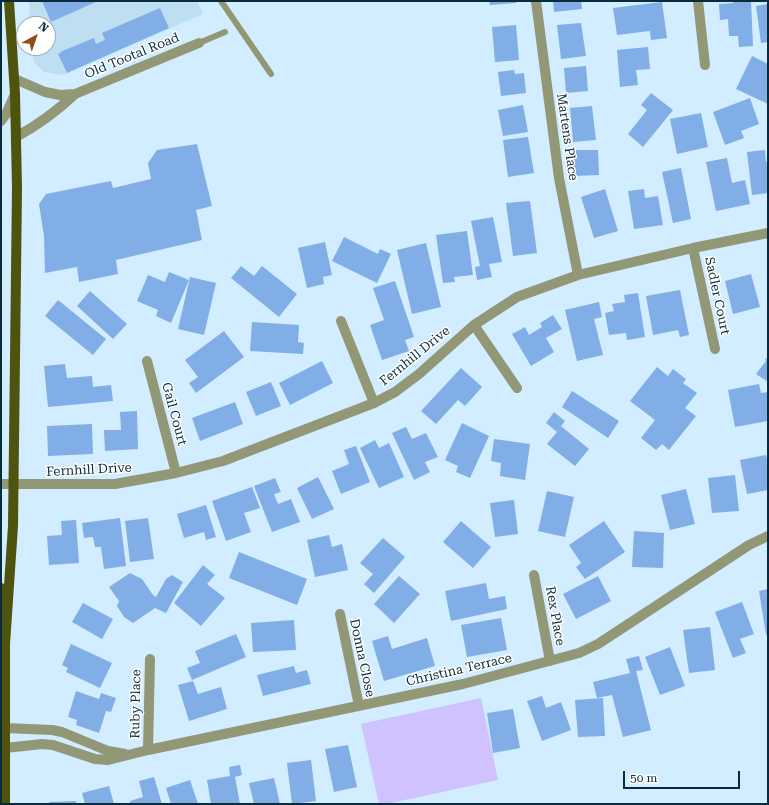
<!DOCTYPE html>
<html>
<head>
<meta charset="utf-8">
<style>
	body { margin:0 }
	#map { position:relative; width:769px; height:805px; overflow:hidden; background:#d1edff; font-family:"Roboto Serif",serif }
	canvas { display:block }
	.frame { position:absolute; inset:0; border:2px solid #0a2b3b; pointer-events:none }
	.north { position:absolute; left:16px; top:16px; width:40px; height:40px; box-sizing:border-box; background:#fff; border:1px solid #9daab1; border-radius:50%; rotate:40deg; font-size:11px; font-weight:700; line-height:16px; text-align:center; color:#0a2b3b }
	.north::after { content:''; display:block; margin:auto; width:14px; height:18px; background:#8e4d18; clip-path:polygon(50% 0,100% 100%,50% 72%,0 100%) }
	.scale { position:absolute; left:623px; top:771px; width:117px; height:18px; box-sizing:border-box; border:2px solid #0a2b3b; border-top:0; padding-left:5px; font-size:12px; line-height:14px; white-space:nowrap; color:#0a2b3b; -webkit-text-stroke:3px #fff; paint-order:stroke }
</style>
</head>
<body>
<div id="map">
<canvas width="769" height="805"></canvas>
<div class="frame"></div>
<div class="north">N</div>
<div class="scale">50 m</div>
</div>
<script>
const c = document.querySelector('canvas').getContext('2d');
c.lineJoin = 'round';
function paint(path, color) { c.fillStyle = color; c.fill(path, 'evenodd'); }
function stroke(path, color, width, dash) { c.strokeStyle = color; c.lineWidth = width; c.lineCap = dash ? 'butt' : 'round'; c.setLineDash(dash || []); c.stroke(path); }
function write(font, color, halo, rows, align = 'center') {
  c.font = font + ' "Roboto Serif",serif'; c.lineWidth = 3; c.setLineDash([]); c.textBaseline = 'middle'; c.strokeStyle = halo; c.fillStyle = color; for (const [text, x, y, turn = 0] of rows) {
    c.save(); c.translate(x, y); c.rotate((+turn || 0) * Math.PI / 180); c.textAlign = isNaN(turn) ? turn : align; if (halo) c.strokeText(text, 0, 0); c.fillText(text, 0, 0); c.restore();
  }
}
const built = new Path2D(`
	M29,1H197L203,14L63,75L44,72L33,61L32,48H48V24H30Z`);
const green = new Path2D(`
	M481,698L498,780L386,804H379L361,724Z`);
const building = new Path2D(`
	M42,1H98L51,22Z
	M489,1H516V3L490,5Z
	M553,1H581L582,9L554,12Z
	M733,1H751L753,46L739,47L738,36H729L728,19L720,20L719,4L733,3Z
	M662,2L667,38L651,40L650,31L617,35L613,8Z
	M768,4V42L761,43L756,6Z
	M160,8L169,28L67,73L58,54L61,53L60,52L94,38L96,44L105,40L102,33Z
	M581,23L586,56L561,59L557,25Z
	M516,25L519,60L495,62L492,27Z
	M648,47L650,69L636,70L638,85L620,87L617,50Z
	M752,56L768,64V104L736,89Z
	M586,66L588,91L566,93L564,68Z
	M514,70L515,74L524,73L526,93L501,96L498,72Z
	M651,93L673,110L643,147L628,134L647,110L641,105Z
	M750,98L759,124L741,131L744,138L725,145L713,112Z
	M523,105L528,132L503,136L498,110Z
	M592,106L596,140L573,142L570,108Z
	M701,113L708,147L677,154L670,119Z
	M528,137L534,173L508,177L503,140Z
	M197,144L212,206L196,210L202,240L116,260L118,274L79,282L77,267L45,273L44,236L39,204L46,194L111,181L113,188L151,179L148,163L157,150Z
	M572,150H598L599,175L573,176Z
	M765,150L766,162H768V193L752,195L747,152Z
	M727,158L732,183L745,180L750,204L716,211L706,162Z
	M681,168L691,219L673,223L662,172Z
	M605,189L618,231L594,238L581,197Z
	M644,189L645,198L658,196L663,225L634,229L628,191Z
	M530,201L537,253L513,256L506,203Z
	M493,217L502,262L489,264L492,277L477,280L475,267L480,266L471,221Z
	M467,231L473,275L454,277L455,282L443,283L436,235Z
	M344,237L378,254L380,249L391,254L377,283L332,261Z
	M325,242L332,275L323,277L324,284L307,288L298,248Z
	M426,243L441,307L412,314L397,250Z
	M241,266L254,276L262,266L297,294L279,317L231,278Z
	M169,272L189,280L171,323L156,316L158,310L137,301L148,275L165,282Z
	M751,274L760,307L733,314L725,281Z
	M190,277L216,283L204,335L178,329Z
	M395,281L414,337L405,340L409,351L382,360L370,325L384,320L373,288Z
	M680,290L689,335L680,337L678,330L653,335L646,296Z
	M90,291L127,324L113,339L77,306Z
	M638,293L645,337L627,340L626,333L609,335L605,313L614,311L612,304L625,302L624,295Z
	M58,300L106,339L93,355L45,316Z
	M599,302L602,317L594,319L603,355L577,361L565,310Z
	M553,315L562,329L546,338L554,352L531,366L512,334L525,327L529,335L542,327L540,323Z
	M252,322L299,325L298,342L304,343L303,354L250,351Z
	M224,331L244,357L196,393L189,383L198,377L185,360Z
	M768,356V382L756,374L766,361L765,360Z
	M322,361L333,383L290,405L279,383Z
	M65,364L67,378L92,376L93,387L111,385L113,401L48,407L44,366Z
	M657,367L668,376L673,369L686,379L683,383L697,393L685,408L696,416L669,450L662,444L656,450L641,438L655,420L630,401Z
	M461,368L482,387L465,406L458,400L436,424L421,411Z
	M271,382L281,406L256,416L246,392Z
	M759,384L761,393L768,392V421L735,427L728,390Z
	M572,391L619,421L608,438L562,407Z
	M235,402L243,424L200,441L192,418Z
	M137,411L138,449L105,451L104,430H121L120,412Z
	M554,412L565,421L561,426L589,449L575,466L547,444L557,432L546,423Z
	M462,423L489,436L470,478L456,472L458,466L445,460Z
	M92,424L93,454L48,456L47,426Z
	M406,427L412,439L426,433L438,457L425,462L430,472L414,480L392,433Z
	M494,439L530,444L525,480L500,476L501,463L491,461Z
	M375,440L379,448L389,443L404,477L379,488L360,448Z
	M356,446L370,482L341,494L332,471L349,464L344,450Z
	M766,455L768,463V490L747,494L740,460Z
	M735,475L739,511L712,513L708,478Z
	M318,477L334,509L312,519L297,488Z
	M275,478L281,492L274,494L278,504L291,499L300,522L272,532L254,486Z
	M252,487L260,508L244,513L251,532L226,541L212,501Z
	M686,489L695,524L670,530L661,495Z
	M547,491L574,497L565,537L538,531Z
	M514,500L518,534L495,537L490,503Z
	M206,505L216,537L206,540L204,532L184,538L177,514Z
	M120,518L126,566L104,569L101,547H95L93,537L84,538L82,523Z
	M148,518L154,559L130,562L125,521Z
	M76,520L79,563L49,565L47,536L62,535L61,521Z
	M461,521L491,547L473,568L443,542Z
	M604,521L625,552L585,579L576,567L581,563L569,545Z
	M634,531L664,533L663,568L632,567Z
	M329,535L332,547L342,544L348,570L315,577L307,540Z
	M383,538L405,557L374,593L364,584L373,574L360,563Z
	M239,552L307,579L297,605L229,578Z
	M203,565L215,575L207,584L225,598L201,626L174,603Z
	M130,573L142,579L153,595L156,597L166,579L172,575L183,582L166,613L155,608L133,623L124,617L117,606L119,601L109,587Z
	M399,576L420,594L394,623L374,604Z
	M598,576L611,601L576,619L563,594Z
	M486,583L489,599L505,596L507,609L451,621L445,591Z
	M768,589V634L766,635L759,591Z
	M742,602L754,634L740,639L746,653L733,658L715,612Z
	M83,603L113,619L102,639L72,622Z
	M501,618L507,650L467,657L461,625Z
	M294,620L296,650L253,652L251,623Z
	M710,627L715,670L689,673L683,630Z
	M236,634L246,657L192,680L187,668L200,663L195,651Z
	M388,636L392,649L427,638L435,666L384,681L372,641Z
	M71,644L112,663L100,688L66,672L68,668L62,665Z
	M670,647L685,686L660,695L645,657Z
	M639,656L643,670L636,671L651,730L623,737L612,695L597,698L593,682L630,673L626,659Z
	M294,666L296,673L307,670L311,684L263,696L257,675Z
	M193,681L198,694L221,687L227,709L189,721L178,685Z
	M76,691L99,699L101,693L116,698L111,712L106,711L99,733L76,725L77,720L68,717Z
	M542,696L546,708L561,702L571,730L542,741L527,701Z
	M603,698L605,736L578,737L575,700Z
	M513,709L520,748L493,753L487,713Z
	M348,745L357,787L334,792L325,749Z
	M311,760L316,801L292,804L287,763Z
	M240,765L242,775L235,777L240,804H211L207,780L230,776L229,767Z
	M154,777L162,804H130V801L143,797L139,781Z
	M274,778L280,804H254L249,783Z
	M190,780L198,804H171L166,788Z
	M109,786L114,804H85L82,793Z
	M76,801V804H49V802Z`);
const lane = new Path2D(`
	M221,1L271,74
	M199,43L225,32`);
const street = new Path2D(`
	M536,1L559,178L578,275
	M698,1L705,65
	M15,79L45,92L60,95L75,94L199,43
	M1,121L6,114L15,94
	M16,137C38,125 57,111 75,94
	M693,248L715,349
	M341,321L374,403
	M474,325L517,388
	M147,361L176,473
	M1,484H115L176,473L223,461L374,403L395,392L419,374L474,325L517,297L578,275L693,248L768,233
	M534,575L550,661
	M340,614L359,706
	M5,728L52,730L62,732L108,751L125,754
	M5,748L42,744L53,745L95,759L108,760L148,750L463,684L579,653L598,644L749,545L768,536
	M148,750L150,659`);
const primary = new Path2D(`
	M1,588L3,608
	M5,804V644L13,526L17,188L15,94L9,1`);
const streetNames = [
	["Old Tootal Road",132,56,-22],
	["Martens Place",567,137,82],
	["Sadler Court",717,296,78],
	["Fernhill Drive",415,356,-39],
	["Gail Court",174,414,75],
	["Fernhill Drive",89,470,-3],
	["Rex Place",555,616,80],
	["Donna Close",362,658,78],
	["Christina Terrace",459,670,-13],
	["Ruby Place",136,704,-89]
];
paint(built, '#bedff1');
paint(green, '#cfc2fe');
paint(building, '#81aee7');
stroke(lane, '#929776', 6);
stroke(street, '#929776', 10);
stroke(primary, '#4e540d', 10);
write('13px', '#0a2b3b', '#fff', streetNames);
</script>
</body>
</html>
